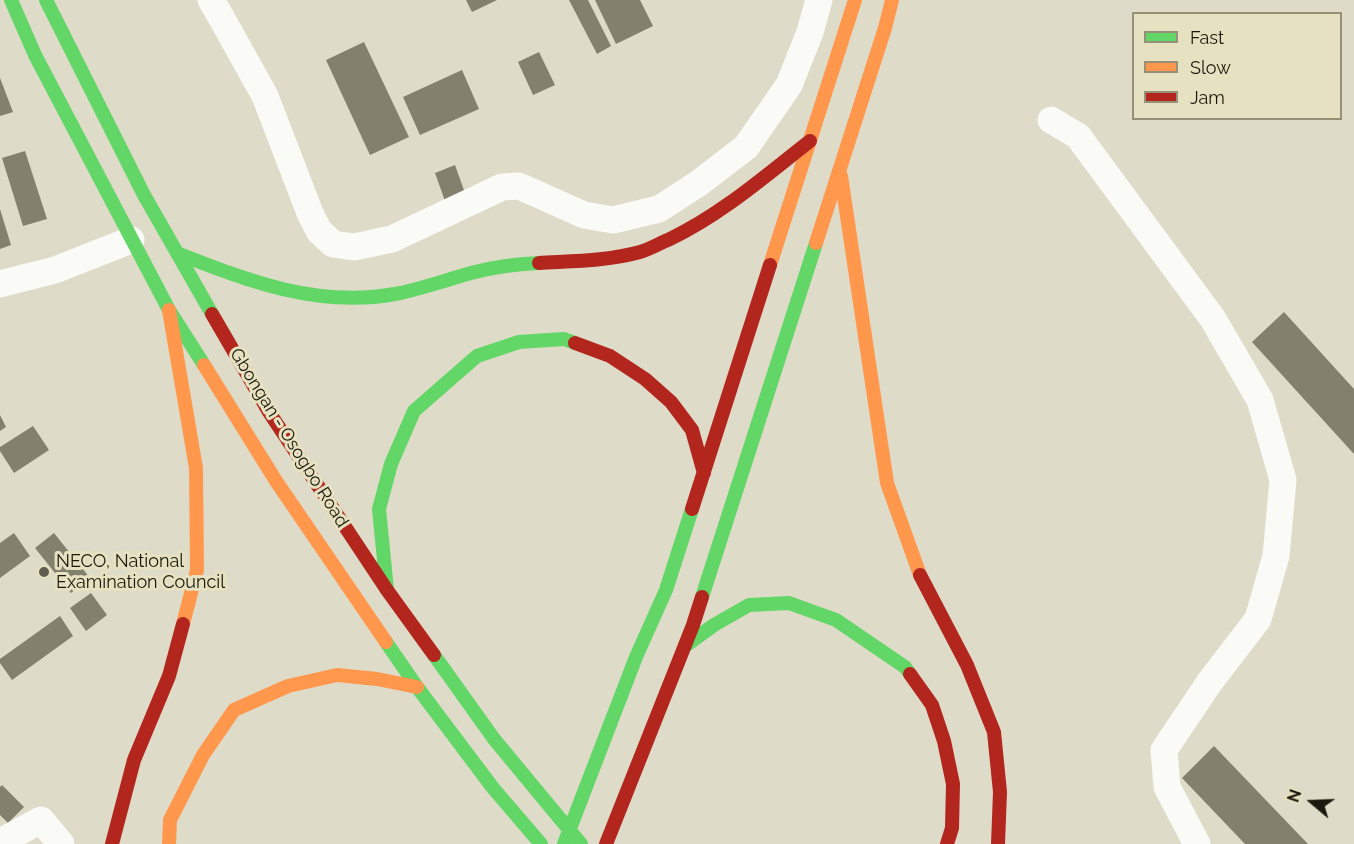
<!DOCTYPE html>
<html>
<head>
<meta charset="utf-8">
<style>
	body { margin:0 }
	#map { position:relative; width:1354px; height:844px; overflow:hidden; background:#dedbc8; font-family:Raleway,sans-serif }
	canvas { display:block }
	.legend { position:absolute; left:1132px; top:12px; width:210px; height:108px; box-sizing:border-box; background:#e6e1c0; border:2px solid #959178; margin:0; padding:8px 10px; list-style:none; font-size:18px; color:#1b190d }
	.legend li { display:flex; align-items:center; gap:12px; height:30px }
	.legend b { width:30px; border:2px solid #959178 }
	.north { position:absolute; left:1282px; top:772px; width:60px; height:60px; -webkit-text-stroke:4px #e6e1c0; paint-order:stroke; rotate:289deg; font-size:16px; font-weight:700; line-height:24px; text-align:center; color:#1b190d }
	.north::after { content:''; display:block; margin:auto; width:21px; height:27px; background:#1b190d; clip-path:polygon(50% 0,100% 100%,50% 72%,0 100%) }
</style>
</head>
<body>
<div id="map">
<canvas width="1354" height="844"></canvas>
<ul class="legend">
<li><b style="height:8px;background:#63d668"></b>Fast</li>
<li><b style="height:8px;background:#ff974d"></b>Slow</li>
<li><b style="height:8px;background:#b3261e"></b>Jam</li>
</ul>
<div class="north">N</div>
</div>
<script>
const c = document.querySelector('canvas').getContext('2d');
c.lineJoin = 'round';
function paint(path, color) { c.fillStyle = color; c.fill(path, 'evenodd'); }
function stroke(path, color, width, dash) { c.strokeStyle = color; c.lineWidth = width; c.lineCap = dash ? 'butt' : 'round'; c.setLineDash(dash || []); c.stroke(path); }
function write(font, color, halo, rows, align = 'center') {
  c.font = font + ' Raleway,sans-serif'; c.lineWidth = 6; c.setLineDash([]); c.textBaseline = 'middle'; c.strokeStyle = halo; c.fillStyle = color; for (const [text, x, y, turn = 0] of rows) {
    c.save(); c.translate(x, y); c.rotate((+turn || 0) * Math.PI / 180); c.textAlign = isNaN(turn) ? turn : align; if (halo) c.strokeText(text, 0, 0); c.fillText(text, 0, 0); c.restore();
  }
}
const building = new Path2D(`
	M466,0H497L472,12Z
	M569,0H588L611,46L597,54Z
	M595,0H640L653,26L616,44Z
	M364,42L409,137L370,155L326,60Z
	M539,52L555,85L533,95L518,62Z
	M462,70L479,109L420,135L403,97Z
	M0,78L13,112L0,116Z
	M25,151L47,219L23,226L2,158Z
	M455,165L465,193L445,201L435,173Z
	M0,209L11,245L0,249Z
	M1284,312L1354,389V454L1252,342Z
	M0,415L6,427L0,431Z
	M33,426L49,450L14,473L0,451V447Z
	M14,533L30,556L0,578V543Z
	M54,533L90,578L71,593L35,548Z
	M91,593L107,615L86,631L70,608Z
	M60,616L73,636L12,680L0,663V659Z
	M1214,746L1308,844H1245L1182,778Z
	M2,785L24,807L8,823L0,815V787Z`);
const street = new Path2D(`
	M211,0L221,17L265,96L310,213L319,231L333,244L354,247L392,239L502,187L519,186L584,215L613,220L659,209L699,183L746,147L789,85L810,32L819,0
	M1051,120L1078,136L1213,319L1260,400L1283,480L1276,556L1258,619L1209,683L1164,750L1167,787L1197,844
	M0,284L55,270L131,240
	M0,842L41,820L61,844`);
const fast = new Path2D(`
	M11,0L35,55L169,310L204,365
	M46,0L144,195L212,314
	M177,253C248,281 317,308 395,294C421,289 446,280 471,273C493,267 516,264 539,263
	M387,590L379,509L391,464L414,411L477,356L519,342L564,339L575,343
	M702,597L816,243
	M386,642L417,687L493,788L541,844
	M685,646L714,625L749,605L789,603L836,620L905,667L910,674
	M434,655L494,739L581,844
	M564,844L636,657L666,590L692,509`);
const slow = new Path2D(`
	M841,176L887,483L920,575
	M816,243L885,28L892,0
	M770,265L855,0
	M169,310L196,468L197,570L183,624
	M204,365L276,481L386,642
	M169,844L170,820L203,755L234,710L288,686L337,675L377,679L417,687`);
const jam = new Path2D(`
	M539,263C572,261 608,261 640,252C650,249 660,243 670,239C722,214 765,176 810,141
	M212,314L269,412L387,590L434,655
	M575,343L610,356L645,379L671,402L692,430L704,473
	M692,509L770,265
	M920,575L967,665L994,732L1000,792L998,844
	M910,674L932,705L944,741L953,784L952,828L947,844
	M112,844L134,760L169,676L183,624
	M606,844L693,625L702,597`);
const markers = [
	[44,572,6,"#5f5d4e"]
];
const streetNames = [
	["Gbongan - Osogbo Road",289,438,58]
];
const poiNames = [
	["NECO, National",56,562],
	["Examination Council",56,583]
];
paint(building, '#83806d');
stroke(street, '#fafaf7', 27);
stroke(fast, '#63d668', 14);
stroke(slow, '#ff974d', 14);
stroke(jam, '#b3261e', 14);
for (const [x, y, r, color] of markers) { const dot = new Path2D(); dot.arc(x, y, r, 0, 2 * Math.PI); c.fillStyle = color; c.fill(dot); stroke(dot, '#e6e1c0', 2); }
write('18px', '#1b190d', '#e6e1c0', streetNames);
write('18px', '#1b190d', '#e6e1c0', poiNames, 'left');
</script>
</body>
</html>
